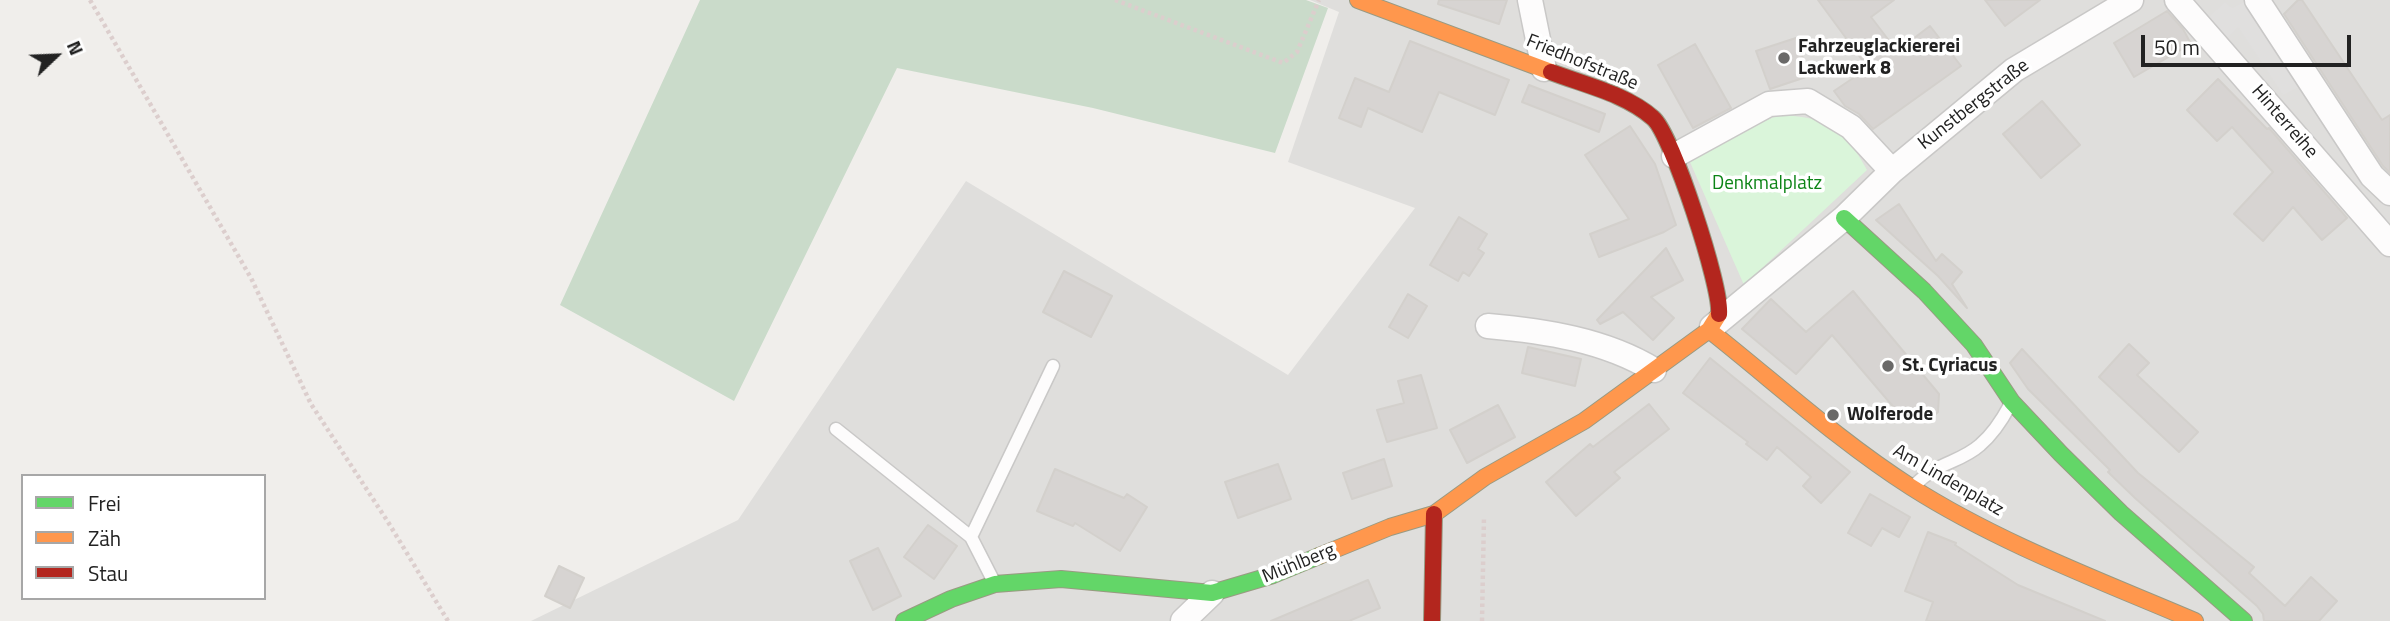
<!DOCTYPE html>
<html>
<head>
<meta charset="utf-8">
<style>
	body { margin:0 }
	#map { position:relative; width:2390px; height:621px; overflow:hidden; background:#f0eeeb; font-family:"Titillium Web",sans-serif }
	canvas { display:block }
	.legend { position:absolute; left:21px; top:474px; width:245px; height:126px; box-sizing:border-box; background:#fff; border:2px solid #a7a7a7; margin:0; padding:9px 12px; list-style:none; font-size:21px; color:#222 }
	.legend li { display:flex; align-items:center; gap:14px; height:35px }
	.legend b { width:35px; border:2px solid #a7a7a7 }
	.north { position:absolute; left:21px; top:21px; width:70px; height:70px; -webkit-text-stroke:5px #fff; paint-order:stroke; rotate:67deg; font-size:19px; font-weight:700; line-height:28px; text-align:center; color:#222 }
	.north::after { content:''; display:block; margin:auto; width:24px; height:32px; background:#222; clip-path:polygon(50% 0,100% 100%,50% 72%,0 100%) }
	.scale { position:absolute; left:2141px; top:35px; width:210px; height:32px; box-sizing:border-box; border:4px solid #222; border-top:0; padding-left:9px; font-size:21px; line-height:24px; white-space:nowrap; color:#222; -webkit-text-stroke:5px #fff; paint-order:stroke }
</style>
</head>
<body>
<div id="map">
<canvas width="2390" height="621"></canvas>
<ul class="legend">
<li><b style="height:9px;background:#63d668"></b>Frei</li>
<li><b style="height:9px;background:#ff974d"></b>Zäh</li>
<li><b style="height:9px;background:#b3261e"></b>Stau</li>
</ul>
<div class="north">N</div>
<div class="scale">50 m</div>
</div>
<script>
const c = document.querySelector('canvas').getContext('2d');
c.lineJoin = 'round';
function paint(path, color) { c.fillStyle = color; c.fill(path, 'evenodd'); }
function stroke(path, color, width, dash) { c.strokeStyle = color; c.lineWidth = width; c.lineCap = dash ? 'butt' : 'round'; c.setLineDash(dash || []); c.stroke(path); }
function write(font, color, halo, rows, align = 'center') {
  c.font = font + ' "Titillium Web",sans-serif'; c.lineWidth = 7; c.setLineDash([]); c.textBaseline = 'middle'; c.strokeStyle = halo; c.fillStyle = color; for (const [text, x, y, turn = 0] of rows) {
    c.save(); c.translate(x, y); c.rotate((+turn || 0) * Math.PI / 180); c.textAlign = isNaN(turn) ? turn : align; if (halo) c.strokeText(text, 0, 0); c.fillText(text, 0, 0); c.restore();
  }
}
const residential = new Path2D(`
	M1310,0H2390V621H531L738,520L966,181L1288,375L1415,208L1288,162L1339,12Z`);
const cemetery = new Path2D(`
	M700,0H1306L1328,8L1275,153L1093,108L897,68L734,401L560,305Z`);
const park = new Path2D(`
	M1779,115C1828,117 1843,127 1867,170L1744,285L1690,162L1741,131Z`);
const parking = new Path2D(`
	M2248,0L2302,85L2283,95L2238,27L2225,40L2207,18L2225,2L2232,8Z`);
const building = new Path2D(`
	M1439,0H1507L1499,24L1438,4Z
	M1818,0H1894L1871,17L1897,51L1930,26L1961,66L1873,129L1859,114L1845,106L1834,91L1868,68Z
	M1985,0H2040L2005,26Z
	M2298,0H2302L2382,120L2390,115V173L2383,166L2284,14Z
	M2167,11L2183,29L2191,44L2134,77L2114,43Z
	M1796,38L1809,76L1770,89L1756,51Z
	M1410,41L1509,80L1495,115L1439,92L1422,132L1368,108L1361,127L1339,118L1355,78L1389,92Z
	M1695,44L1731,108L1693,128L1658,65Z
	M2218,79L2267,129L2269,128L2347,218L2322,240L2293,207L2263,241L2234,214L2273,172L2232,127L2217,141L2187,110Z
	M1529,85L1605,114L1599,132L1522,102Z
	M2042,101L2080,145L2041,178L2003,134Z
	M1630,126L1655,164L1676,225L1664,232L1599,257L1590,234L1629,219L1585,155Z
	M1899,204L1936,261L1942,254L1962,272L1952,284L1967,308L1938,276L1876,220Z
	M1459,217L1487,234L1478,249L1484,253L1469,276L1463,272L1458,281L1430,265Z
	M1666,248L1683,280L1651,297L1674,318L1653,340L1623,312L1600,324L1597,320Z
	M1064,271L1112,296L1091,337L1043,312Z
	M1853,291L1939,394L1938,412L1927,422L1910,409L1902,417L1832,335L1796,374L1742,329L1771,299L1806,332Z
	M1408,294L1427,306L1408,338L1389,327Z
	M2129,344L2149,363L2137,375L2198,432L2179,452L2099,377Z
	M1528,347L1581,359L1575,386L1522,373Z
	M2022,349L2138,473L2254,567L2249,573L2285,606L2311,577L2337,601L2319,621H2264L2263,614L2257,606L2135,498L2108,472L2110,470L2028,389L2010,363Z
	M1710,358L1850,472L1821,503L1803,486L1811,477L1777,447L1767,460L1746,444L1748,442L1683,393Z
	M1421,375L1437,428L1387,442L1377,410L1404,403L1398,381Z
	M1649,404L1669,429L1614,472L1620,478L1576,516L1546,482L1590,444L1593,447Z
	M1498,405L1515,437L1467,463L1450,430Z
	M1384,459L1392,486L1352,499L1343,473Z
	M1278,464L1291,499L1238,518L1225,482Z
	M1055,469L1124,498L1127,494L1147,507L1120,551L1075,523L1073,526L1037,511Z
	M1870,494L1910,517L1899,537L1882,528L1871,546L1848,533Z
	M928,525L957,546L934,579L904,557Z
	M1928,532L1956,543L1955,545L2018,585L2105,621H1926L1933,602L1905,591Z
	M878,548L901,596L873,610L850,561Z
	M559,566L584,578L570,608L545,596Z
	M1368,580L1380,608L1349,621H1271Z`);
const path = new Path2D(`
	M90,0L251,278L311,404L388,522L448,621
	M1115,0L1283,63L1297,52L1319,0
	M1482,621L1484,516`);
const lane = new Path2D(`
	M836,429L971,537L994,582
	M1914,486C1936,462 1960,463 1980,445C1993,434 2002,420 2010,405
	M971,537L1053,366`);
const street = new Path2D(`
	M1530,0L1544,69
	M2177,0L2390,244
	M2257,0L2372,176L2390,193
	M1674,156L1769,104L1808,101L1851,127L1892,171
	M1488,326C1545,331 1605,340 1654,370
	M1712,327L1844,218L1892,171L2014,70L2131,0
	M1183,621L1212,593`);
const fast = new Path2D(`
	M1844,218L1924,291L1974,345L2012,402L2061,454L2121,513L2244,621
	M904,621L951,599L995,584L1061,579L1212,593L1273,575L1319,556`);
const slow = new Path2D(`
	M1358,0L1551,72
	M1709,330C1776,383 1839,441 1911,487C1999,543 2099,580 2195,621
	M1319,556L1390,527L1434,514L1485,477L1584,421L1709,330L1719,314`);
const jam = new Path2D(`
	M1551,72C1585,85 1626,94 1653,118C1672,134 1722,288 1719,314
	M1432,621L1434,514`);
const markers = [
	[1784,58,7,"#6a6968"],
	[1888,366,7,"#6a6968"],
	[1833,415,7,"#6a6968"]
];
const poiNames = [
	["Fahrzeuglackiererei",1798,47],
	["Lackwerk 8",1798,69],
	["St. Cyriacus",1902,366],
	["Wolferode",1847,415]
];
const streetNames = [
	["Friedhofstraße",1582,63,22],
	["Kunstbergstraße",1974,105,-38],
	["Hinterreihe",2284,122,49],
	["Am Lindenplatz",1948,481,30],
	["Mühlberg",1299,564,-22]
];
const parkNames = [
	["Denkmalplatz",1767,184]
];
paint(residential, '#dfdedc');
paint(cemetery, '#cadbca');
paint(park, '#daf5da');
paint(parking, '#e0dfde');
paint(building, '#d7d4d2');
stroke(building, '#d3d0cc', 2);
stroke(lane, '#c9c8c7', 15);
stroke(street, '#c9c8c7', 27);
stroke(fast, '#999a82', 18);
stroke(slow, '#999a82', 18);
stroke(jam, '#999a82', 18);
stroke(path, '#dccecd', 4.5, [3.5, 3.5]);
stroke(lane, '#fdfcfc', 12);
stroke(street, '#fdfcfc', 24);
stroke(fast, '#63d668', 16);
stroke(slow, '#ff974d', 16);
stroke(jam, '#b3261e', 16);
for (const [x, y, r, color] of markers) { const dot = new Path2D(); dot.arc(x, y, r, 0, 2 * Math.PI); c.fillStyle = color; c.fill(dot); stroke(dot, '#fff', 2.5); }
write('bold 19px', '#222', '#fff', poiNames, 'left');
write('19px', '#222', '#fff', streetNames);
write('19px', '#0c8416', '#fff', parkNames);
</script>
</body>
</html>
